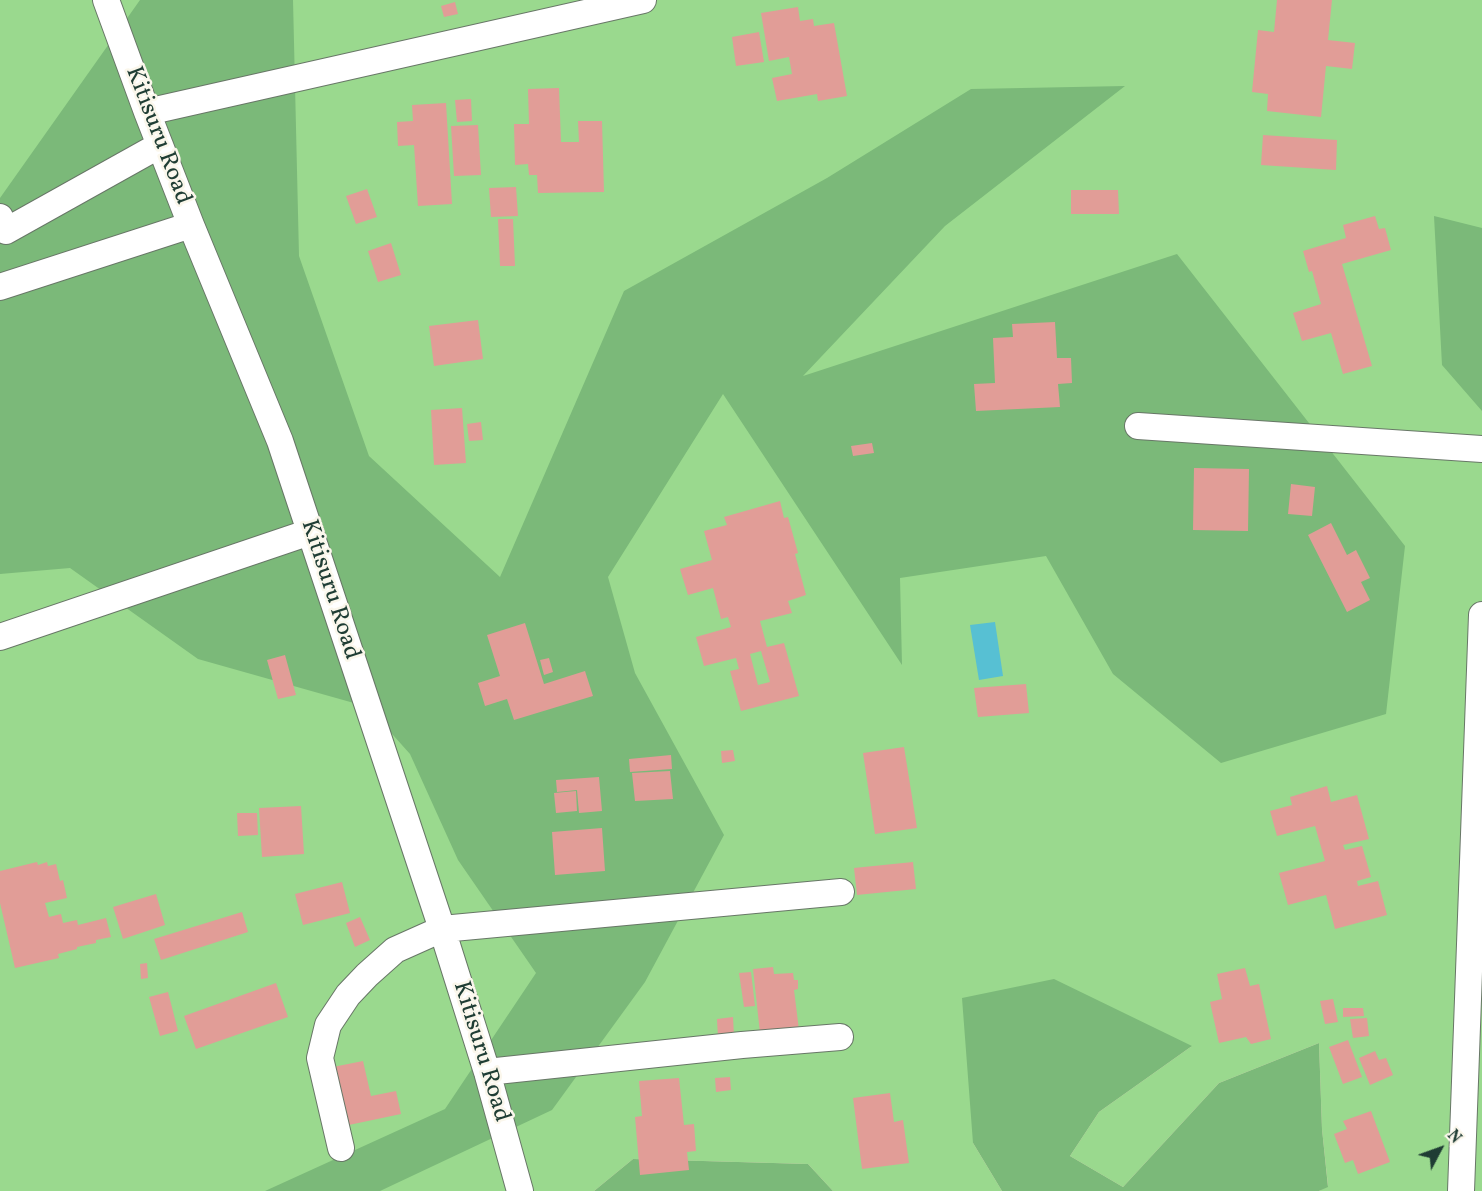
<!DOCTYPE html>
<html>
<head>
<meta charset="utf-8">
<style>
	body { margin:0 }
	#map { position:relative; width:1482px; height:1191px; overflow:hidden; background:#f0e2c5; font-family:Vollkorn,serif }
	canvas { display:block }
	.north { position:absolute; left:1410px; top:1119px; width:60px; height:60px; -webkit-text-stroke:4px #fbf7ec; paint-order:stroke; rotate:49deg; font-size:16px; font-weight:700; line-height:24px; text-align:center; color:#1f3d34 }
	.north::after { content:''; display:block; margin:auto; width:21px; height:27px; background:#1f3d34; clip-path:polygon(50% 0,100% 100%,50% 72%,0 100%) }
</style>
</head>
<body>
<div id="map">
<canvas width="1482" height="1191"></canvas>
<div class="north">N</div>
</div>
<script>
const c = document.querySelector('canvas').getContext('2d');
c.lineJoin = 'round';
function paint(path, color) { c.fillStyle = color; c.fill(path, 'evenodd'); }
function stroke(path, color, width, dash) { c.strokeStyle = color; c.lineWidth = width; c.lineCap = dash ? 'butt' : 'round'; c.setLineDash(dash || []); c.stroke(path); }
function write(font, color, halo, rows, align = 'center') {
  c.font = font + ' Vollkorn,serif'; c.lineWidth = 5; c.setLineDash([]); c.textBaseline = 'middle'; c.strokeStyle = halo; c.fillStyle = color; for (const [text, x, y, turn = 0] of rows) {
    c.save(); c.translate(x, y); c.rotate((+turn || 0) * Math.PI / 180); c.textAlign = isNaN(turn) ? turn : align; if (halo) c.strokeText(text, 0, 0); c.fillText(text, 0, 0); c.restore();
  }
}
const green = new Path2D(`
	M0,0H1482V1191H1319L1328,1186L1322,1129L1319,1043L1219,1083L1123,1187L1070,1156L1099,1112L1192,1046L973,1143L1002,1191H833L808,1164L633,1159L594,1191H0Z`);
const forest = new Path2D(`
	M140,0H293L299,256L369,456L500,577L624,291L827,178L971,89L1125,86L945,226L803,376L1177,254L1405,546L1386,714L1221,763L1113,674L1046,556L900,578L902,665L723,394L608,577L635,673L724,835L645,982L552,1110L380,1191H265L445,1109L536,973L458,860L410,754L368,707L198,659L70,568L0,574V198Z
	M1434,216L1482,228V411L1442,365Z
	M1054,979L1192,1046L1099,1112L1070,1156L1123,1187L1219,1083L1319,1043L1322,1129L1328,1187L1319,1191H1002L973,1143L962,998Z
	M633,1159L808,1164L833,1191H594Z`);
const water = new Path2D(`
	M995,622L1003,676L979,680L970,625Z`);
const building = new Path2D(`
	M1277,0H1332L1328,40L1355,43L1352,69L1326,66L1321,117L1267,111L1268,94L1252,92L1258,30L1274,32Z
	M455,2L458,14L444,17L441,6Z
	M798,7L800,21L813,19L814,26L834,23L847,96L818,101L817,94L777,101L772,78L792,74L789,57L769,61L761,13Z
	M759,32L764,62L736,66L732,37Z
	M559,88L561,142H579L578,121H602L604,192L538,193L537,175H529L528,164L515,165L514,124H529L528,89Z
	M471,99L472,121L457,122L455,100Z
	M446,103L452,204L418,206L414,145L398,146L397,122L413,121L412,105Z
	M478,125L481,175L454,176L451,126Z
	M1263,135L1337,140L1336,170L1261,165Z
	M516,187L518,216L491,217L489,188Z
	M367,189L377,217L356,224L346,196Z
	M1071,190H1118L1119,214H1071Z
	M1375,216L1379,229L1385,228L1391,250L1342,264L1372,366L1343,374L1331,333L1302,341L1293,313L1321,304L1312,271L1309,272L1303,251L1346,238L1343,225Z
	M498,219H513L515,266H500Z
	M391,243L401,275L378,282L368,251Z
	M478,320L483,359L434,366L429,326Z
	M1055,322L1057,358H1071L1072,383L1058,384L1060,407L976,411L974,384L995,383L993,338L1013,337L1012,324Z
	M462,408L466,463L434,465L431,410Z
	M481,422L483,440L469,441L467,424Z
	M872,443L874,453L853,456L851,446Z
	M1194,468L1249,469L1248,531L1193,530Z
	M1291,484L1315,487L1312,516L1288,514Z
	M780,501L784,518L788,517L798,553L795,554L806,595L788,601L792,613L760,621L767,647L784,643L799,696L741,711L730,671L739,669L736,658L704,666L696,637L731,627L728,617L721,619L713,588L688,595L680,569L712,560L704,531L727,525L724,517ZM761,651L770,682L758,685L750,654Z
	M1331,523L1347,555L1356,550L1370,578L1361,582L1370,600L1347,612L1308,535Z
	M525,623L544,684L585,671L593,696L514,720L507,699L485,706L478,683L500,676L487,635Z
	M285,655L296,695L278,699L267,660Z
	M549,658L553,672L544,675L540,660Z
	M1026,684L1029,713L978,717L974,688Z
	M904,747L917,828L875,834L863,753Z
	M733,750L735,761L722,763L721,751Z
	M671,755L672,769L630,772L629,759Z
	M670,771L673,799L635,801L632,773Z
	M599,777L602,811L579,813L577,790L557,792L556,780Z
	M1327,786L1331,802L1357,795L1369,839L1343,845L1345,850L1362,846L1371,877L1357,881L1358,886L1378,881L1387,915L1335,929L1326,895L1288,905L1279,873L1325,861L1315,826L1277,836L1270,811L1292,805L1290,797Z
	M576,791L577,811L556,813L554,793Z
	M301,806L304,854L262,857L259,808Z
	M237,813H257L258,835L238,836Z
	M602,828L605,871L555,875L552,832Z
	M37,862L38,865L47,862L48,866L56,864L60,881L63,880L67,898L45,903L49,917L61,914L63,923L77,920L78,925L106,918L111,937L96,940V943L77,947V949L58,954L59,958L15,968L0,903V871Z
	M913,862L916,889L857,895L854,868Z
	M342,882L350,913L303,925L295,894Z
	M156,894L165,925L123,939L113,907Z
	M242,912L248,932L161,960L154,939Z
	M360,917L370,940L355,947L346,923Z
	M147,963L148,978L141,979L140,964Z
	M773,967L774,974L793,973L794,980H798V989L794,990L799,1030L760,1033L753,969Z
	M1245,968L1250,986L1259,984L1271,1039L1251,1044L1246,1037L1219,1043L1210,1002L1222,999L1217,974Z
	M751,972L755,1006L744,1007L739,973Z
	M276,983L288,1017L196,1049L184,1016Z
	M168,992L178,1031L160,1036L149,997Z
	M1333,999L1338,1022L1325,1024L1320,1001Z
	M1343,1008H1363L1364,1016L1343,1017Z
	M733,1017L734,1036L718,1038L717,1019Z
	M1367,1018L1369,1036L1353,1038L1350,1019Z
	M1348,1040L1362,1077L1343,1084L1329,1047Z
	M1375,1051L1379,1060L1386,1058L1393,1075L1370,1085L1359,1058Z
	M363,1061L371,1096L396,1091L401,1114L344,1126L328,1068Z
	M730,1077L731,1090L716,1092L715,1078Z
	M679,1078L684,1125L694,1124L696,1151L687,1152L689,1170L640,1175L635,1117L642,1116L639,1081Z
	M890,1093L894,1122L903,1120L909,1163L862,1169L853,1098Z
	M1371,1111L1390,1162L1358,1174L1353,1160L1345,1163L1334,1134L1347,1129L1343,1121Z`);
const minor = new Path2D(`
	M106,0L147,112L191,225L280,441L442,929L487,1072L520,1191
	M147,112L643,0
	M0,217L6,231L160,145
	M0,287L191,225
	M1138,426L1482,449
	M0,637L310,532
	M487,1072L742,1045L840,1037
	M341,1148L320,1058L328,1025L348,995L367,975L395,950L442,929L841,892
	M1461,1191L1482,615`);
const streetNames = [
	["Kitisuru Road",157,136,69],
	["Kitisuru Road",329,590,72],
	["Kitisuru Road",480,1052,73]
];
paint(green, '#9ad98e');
paint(forest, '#7bb979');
paint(water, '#57c0d3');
paint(building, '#e19d97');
stroke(minor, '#687767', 28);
stroke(minor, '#fff', 26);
write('24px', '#1f3d34', '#fbf7ec', streetNames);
</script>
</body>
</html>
